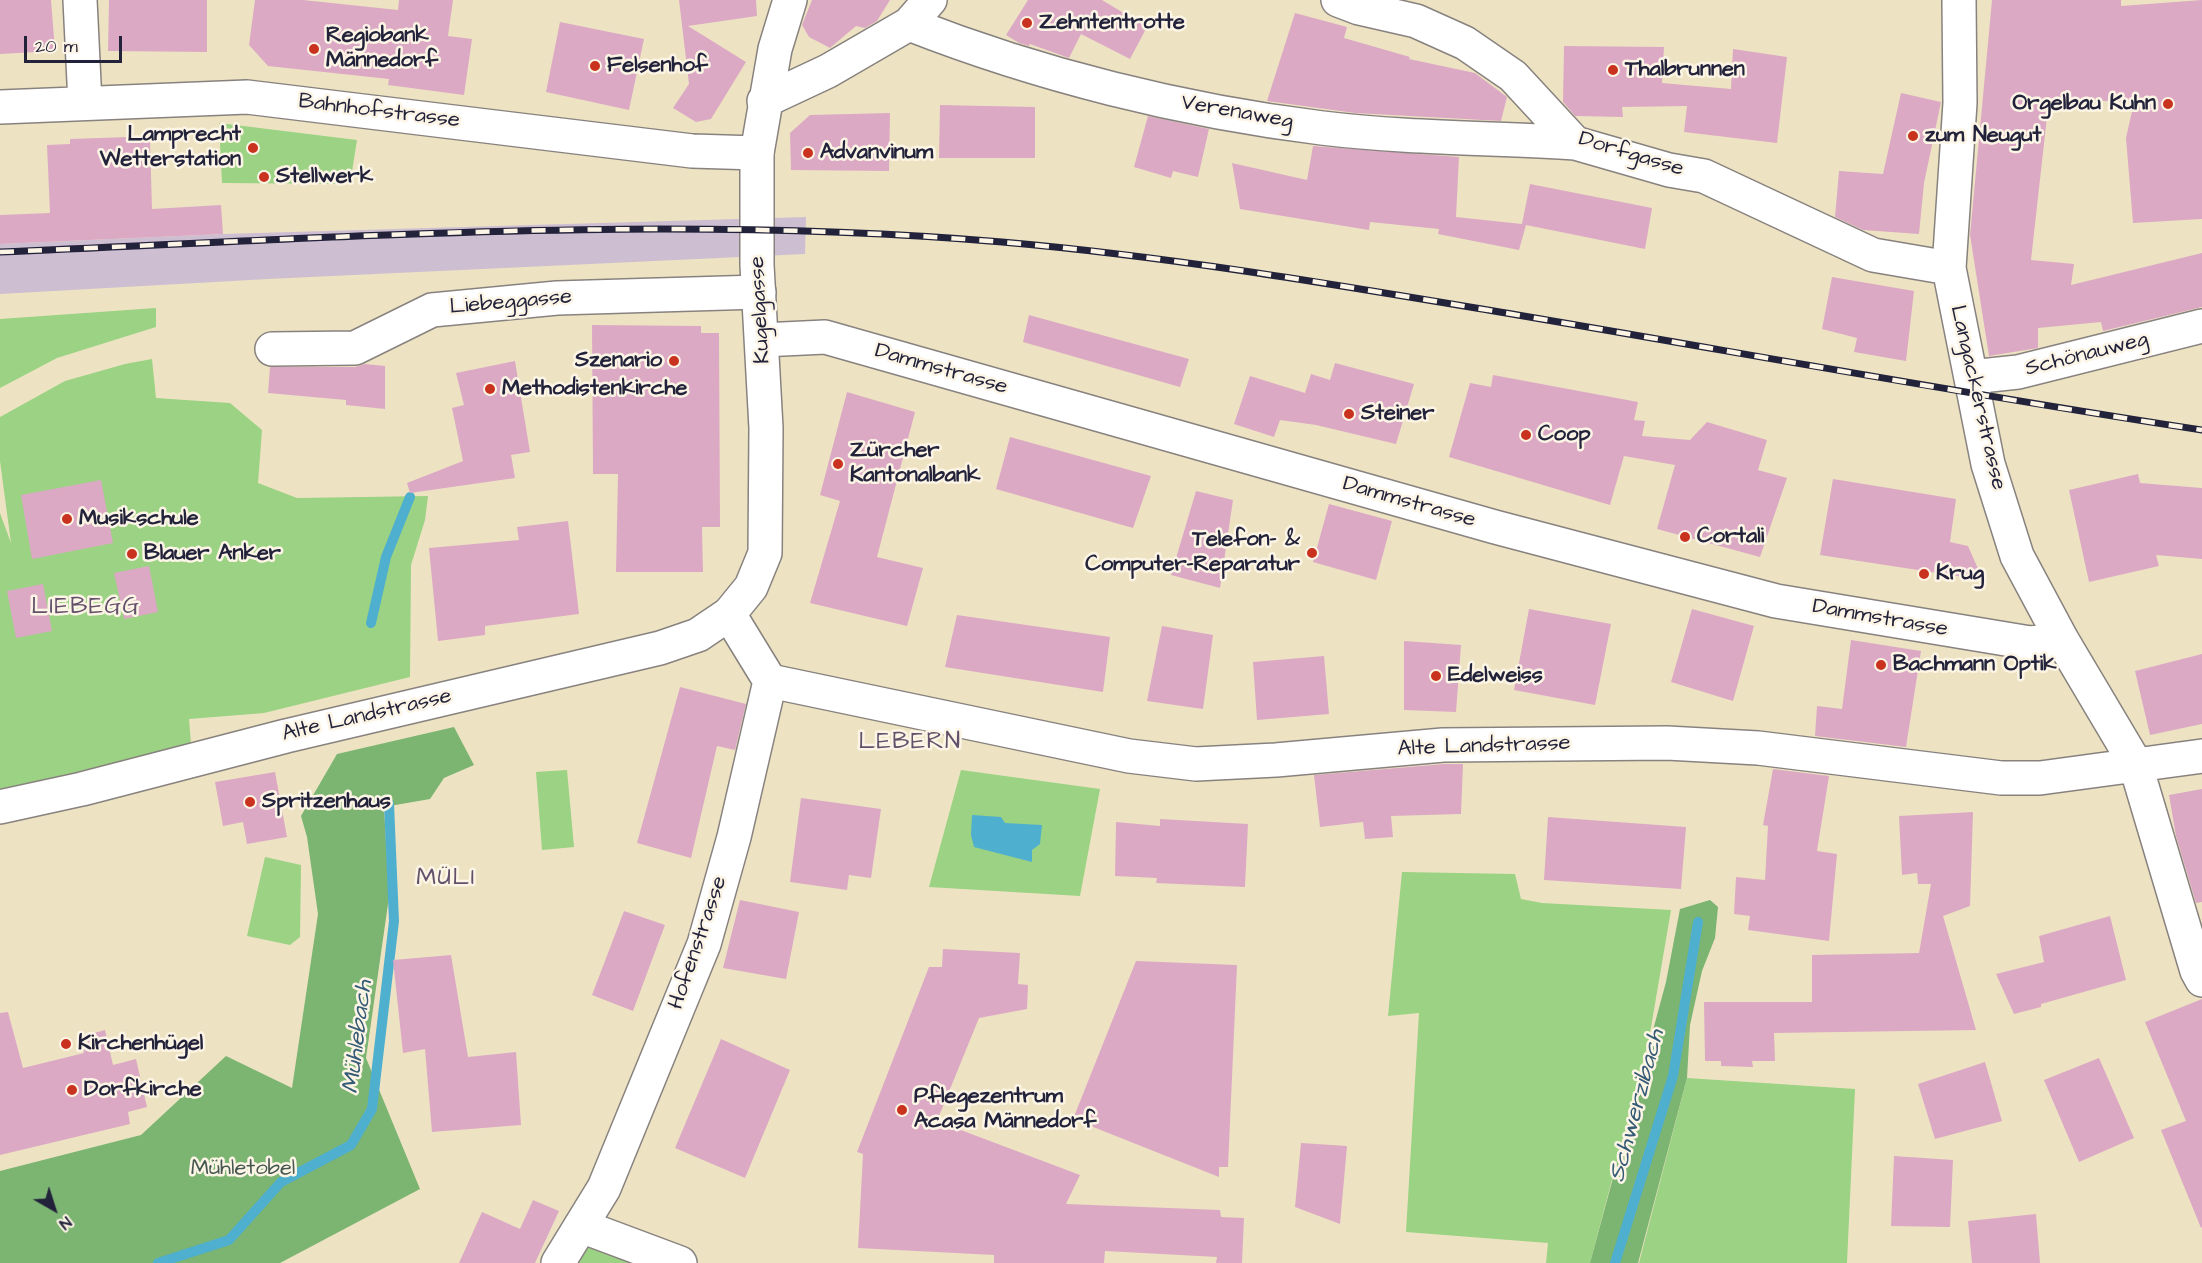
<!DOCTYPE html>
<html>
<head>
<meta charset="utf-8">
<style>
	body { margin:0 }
	#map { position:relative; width:2202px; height:1263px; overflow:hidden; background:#ede3c3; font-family:"Architects Daughter",sans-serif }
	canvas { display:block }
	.north { position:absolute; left:24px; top:1179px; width:60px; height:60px; -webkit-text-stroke:4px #fcf5e5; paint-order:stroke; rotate:141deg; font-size:16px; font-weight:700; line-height:24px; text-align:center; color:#22223b }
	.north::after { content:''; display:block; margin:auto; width:21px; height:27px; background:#22223b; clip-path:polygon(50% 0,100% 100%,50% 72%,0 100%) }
	.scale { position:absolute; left:24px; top:36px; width:98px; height:27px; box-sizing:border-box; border:3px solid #22223b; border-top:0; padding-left:8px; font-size:18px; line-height:21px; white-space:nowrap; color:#22223b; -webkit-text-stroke:4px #fcf5e5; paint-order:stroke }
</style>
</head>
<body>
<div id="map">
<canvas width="2202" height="1263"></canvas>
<div class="north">N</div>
<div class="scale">20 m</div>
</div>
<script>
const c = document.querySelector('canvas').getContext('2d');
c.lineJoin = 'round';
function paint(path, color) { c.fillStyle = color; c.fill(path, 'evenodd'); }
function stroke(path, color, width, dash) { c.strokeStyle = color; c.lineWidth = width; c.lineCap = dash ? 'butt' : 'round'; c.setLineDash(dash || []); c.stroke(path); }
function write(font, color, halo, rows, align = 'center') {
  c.font = font + ' "Architects Daughter",sans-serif'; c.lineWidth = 5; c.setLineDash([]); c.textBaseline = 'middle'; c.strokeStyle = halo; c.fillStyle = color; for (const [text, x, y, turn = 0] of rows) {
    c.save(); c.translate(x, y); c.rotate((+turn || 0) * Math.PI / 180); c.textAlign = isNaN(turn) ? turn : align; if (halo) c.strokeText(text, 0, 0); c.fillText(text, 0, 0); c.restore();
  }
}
const industrial = new Path2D(`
	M806,217L805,254L268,279L0,294V244L223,234Z`);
const green = new Path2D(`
	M219,123L357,140L350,184L222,183Z
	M156,308V327L57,358L0,388V319Z
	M152,359L156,398L230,403L262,430L258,483L297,498L428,496L425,520L411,565L410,677L264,713L189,719L191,744L0,791V513L11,543L0,461V417L65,381L125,364Z
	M567,770L574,847L542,850L536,772Z
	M961,770L1100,789L1080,896L929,887Z
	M265,857L301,865L300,937L290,945L247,936Z
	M1402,872L1515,874L1521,899L1542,903L1671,910L1649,1039L1590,1263H1546L1548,1243L1406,1232L1419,1013L1388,1016Z
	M1687,1078L1855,1089L1847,1263H1639Z
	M581,1226L680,1263H558Z`);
const forest = new Path2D(`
	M454,727L474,765L444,778L430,799L384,807L389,897L366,1058L420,1189L280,1263H0V1171L141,1135L226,1056L292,1088L318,914L307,837L301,816L337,754Z
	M1710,900L1718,907L1715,938L1702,971L1690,1025L1687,1078L1638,1263H1590L1666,982L1680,909Z`);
const water = new Path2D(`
	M972,815L1001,817L1005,823L1042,825L1040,844L1032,850V862L974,847L971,835Z`);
const stream = new Path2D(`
	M371,623L386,557L410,497
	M158,1263L229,1240L281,1182L351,1145L372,1109L394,921L389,804
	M1615,1263L1673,1076L1698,922`);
const building = new Path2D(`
	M0,0H51L55,51L0,54Z
	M109,0H207V52L108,51Z
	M255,0H303L398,10L399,0H453L448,36L472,39L464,95L388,85L389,79L268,66L249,45Z
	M679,0H756L757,16L688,26L746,62L711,119L696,122L673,108L689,84Z
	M812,0H890L877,21L865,28L856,26L830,48L809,37L802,25Z
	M1028,0H1102L1147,27L1130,59L1081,34L1069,58L1030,44L1029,46L1019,43L1006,35Z
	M1992,0H2121V6L2202,0V219L2133,223L2126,138L2134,102L2049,99L2031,260L2074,264L2071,285L2202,253V307L2103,331L2101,322L2038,328V348L1989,356L1970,235Z
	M1295,13L1347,27L1344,38L1410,57L1409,59L1475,73L1507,97L1501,121L1355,113L1267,101Z
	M560,22L644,39L629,110L546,92Z
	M1564,46L1664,47L1662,83L1731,89L1733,49L1787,57L1777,143L1684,132L1687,106L1622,107L1623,117L1575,116L1563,102Z
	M1901,93L1941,102L1924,183L1919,234L1863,230L1835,217L1839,171L1883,174Z
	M940,105L1035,107V158H939Z
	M890,113L889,171L791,170L790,133L810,115Z
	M1148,116L1209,129L1198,177L1173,171L1171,178L1134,167Z
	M128,137V141L150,140L152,209L221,205L223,234L0,244V215L50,213L47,145L70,144V139Z
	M1313,146L1459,157L1456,217L1522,224L1530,184L1652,208L1645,249L1526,225L1519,250L1438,234L1439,229L1370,222L1369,230L1240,209L1232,163L1307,180Z
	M1832,277L1914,291L1906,361L1854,352L1857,338L1822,329Z
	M1029,315L1189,359L1180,387L1023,342Z
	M592,325L701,326V333H719L720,527H702L703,572H616L618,474H593Z
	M515,361L530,452L511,455L515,478L410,493L407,483L463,461L452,408L464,405L456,373Z
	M1335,363L1414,384L1396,444L1316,425L1280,420L1274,437L1234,424L1250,376L1305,393L1311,374L1330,380Z
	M365,364L385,366V409L346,405V400L268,393L270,367H355Z
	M1493,375L1638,402L1634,420L1645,421L1642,436L1690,440L1707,422L1767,440L1758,470L1787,478L1760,557L1657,529L1675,465L1624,456L1610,505L1449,457L1470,383L1491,387Z
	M847,392L915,412L877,557L923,568L907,626L810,603L840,501L820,495Z
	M1010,437L1151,476L1133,528L996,489Z
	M2138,474L2140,483L2202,488V559L2156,555L2159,566L2089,582L2069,490Z
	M1833,479L1956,499L1950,542L1968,546L1983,580L1820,555Z
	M101,480L113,543L32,559L21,495Z
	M1196,491L1233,500L1220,588L1171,575Z
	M1329,504L1392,521L1376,580L1313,562Z
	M568,521L579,614L485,626V635L438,641L429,548L519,540L517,527Z
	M149,566L158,612L124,619L114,573Z
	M43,584L52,631L16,638L7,591Z
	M1529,609L1611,624L1595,705L1514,690Z
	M1692,609L1754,626L1733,701L1671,682Z
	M957,615L1110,637L1103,692L945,667Z
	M1162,626L1213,635L1203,709L1147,701Z
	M1851,640L1921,651L1906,747L1815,736L1817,706L1842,709Z
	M1404,641L1461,645L1456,712L1404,710Z
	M2202,654V724L2150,735L2135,671Z
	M1324,656L1329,714L1257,720L1253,662Z
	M680,687L746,704L735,750L717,746L691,858L637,843Z
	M1444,764H1463L1461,814L1391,816L1393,837L1365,839L1363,822L1320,827L1314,775Z
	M1773,769L1829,776L1817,851L1837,854L1829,941L1748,930L1750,916L1734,914L1736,877L1765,880L1768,826L1763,825Z
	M275,772L287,837L247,844L243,822L223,826L215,782Z
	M2202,789V902L2196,903L2176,836L2169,795Z
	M801,798L881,809L871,878L849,875L847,890L790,882Z
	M1973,812L1970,906L1943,916L1976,1030L1774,1033L1775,1061H1752L1753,1067L1721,1066V1061H1705L1704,1002H1812V955L1919,953L1931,884H1918L1917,873L1902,875L1899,816Z
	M1548,817L1686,827L1681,889L1544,880Z
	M1160,819L1248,824L1245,887L1156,883L1157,878L1115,876L1116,822L1160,826Z
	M740,900L799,912L786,979L723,968Z
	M624,911L665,925L633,1011L592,995Z
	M2110,916L2126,980L2041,1004V1007L2014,1014L1996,974L2044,962L2039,936Z
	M943,949L1020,953L1018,984L1028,985L1027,1009L979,1018L937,1121L1080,1175L1066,1204L1220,1210L1221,1217L1244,1218L1242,1263H1216L1217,1257L1105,1251L1104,1263H994V1255L858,1248L863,1154L857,1152L929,967H942Z
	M451,955L468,1057L516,1052L521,1125L432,1132L425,1049L403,1053L393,960Z
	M1136,961L1237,965L1228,1167H1219V1177L1073,1119Z
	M2202,999V1227L2201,1228L2161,1130L2186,1121L2145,1022Z
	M8,1012L23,1068L84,1053L80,1037L105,1030L113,1065L136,1059L147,1107L128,1112L130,1124L0,1155V1013Z
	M721,1039L790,1070L745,1178L675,1148Z
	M2099,1058L2134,1138L2079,1162L2044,1080Z
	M1985,1062L2002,1121L1935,1139L1918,1084Z
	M1301,1143L1347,1146L1340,1224L1295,1207Z
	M1894,1156L1953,1160L1950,1227L1891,1226Z
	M533,1200L559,1211L535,1263H459L482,1212L520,1229Z
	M2036,1214L2040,1263H1972L1968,1221Z`);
const street = new Path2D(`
	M80,0L85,103
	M1338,0L1359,8L1416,21L1465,43L1513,76L1575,143L1669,170L1704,176L1873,255L1949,268
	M1959,0L1960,103L1949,268L1988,464L2017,556L2062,640L2135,763L2197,971L2202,980
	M909,24C1039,75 1183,111 1322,128C1405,138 1491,138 1575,143
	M764,101L828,71L909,24L930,0
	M0,107L247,97L692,151L757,153
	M762,340L825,337L1495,527L1776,601L2030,643L2062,640
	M272,349L355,348L432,310L557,298L759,292
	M1971,377L2018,372L2202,326
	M770,681L1129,756L1196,764L1276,760L1443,745L1667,743L1758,748L2001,778H2040L2202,756
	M0,807L82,789L286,736L660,648L698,635L729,614
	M581,1226L680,1263`);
const secondary = new Path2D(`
	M558,1263L604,1188L704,944L734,837L770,681L729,614L751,587L765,553L766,428L757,265V153L775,49L790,0`);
const rail = new Path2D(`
	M0,252C334,238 668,214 1002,242C1165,256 1326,283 1488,310C1726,350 1963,394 2202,430`);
const markers = [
	[1027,23,6,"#c8321e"],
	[314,49,6,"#c8321e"],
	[595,66,6,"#c8321e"],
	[1613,70,6,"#c8321e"],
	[2168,104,6,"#c8321e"],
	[1913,136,6,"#c8321e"],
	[253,148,6,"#c8321e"],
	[808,153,6,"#c8321e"],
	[264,177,6,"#c8321e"],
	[674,361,6,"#c8321e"],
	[490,389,6,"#c8321e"],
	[1349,414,6,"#c8321e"],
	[1526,435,6,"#c8321e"],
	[838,464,6,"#c8321e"],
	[67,519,6,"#c8321e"],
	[1685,537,6,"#c8321e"],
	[1312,553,6,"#c8321e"],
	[132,554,6,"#c8321e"],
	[1924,574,6,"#c8321e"],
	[1881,665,6,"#c8321e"],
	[1436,676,6,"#c8321e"],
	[250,802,6,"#c8321e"],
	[66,1044,6,"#c8321e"],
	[72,1090,6,"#c8321e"],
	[902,1110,6,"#c8321e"]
];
const poiNames = [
	["Zehntentrotte",1039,23],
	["Regiobank",326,36],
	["Männedorf",326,61],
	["Felsenhof",607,66],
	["Thalbrunnen",1625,70],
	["Orgelbau Kuhn",2156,104,"right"],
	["Lamprecht",241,135,"right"],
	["Wetterstation",241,160,"right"],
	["zum Neugut",1925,136],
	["Advanvinum",820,153],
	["Stellwerk",276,177],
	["Szenario",662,361,"right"],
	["Methodistenkirche",502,389],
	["Steiner",1361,414],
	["Coop",1538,435],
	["Zürcher",850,451],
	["Kantonalbank",850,476],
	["Musikschule",79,519],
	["Cortali",1697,537],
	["Telefon- &",1300,540,"right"],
	["Computer-Reparatur",1300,565,"right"],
	["Blauer Anker",144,554],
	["Krug",1936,574],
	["Bachmann Optik",1893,665],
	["Edelweiss",1448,676],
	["Spritzenhaus",262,802],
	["Kirchenhügel",78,1044],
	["Dorfkirche",84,1090],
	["Pflegezentrum",914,1097],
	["Acasa Männedorf",914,1122]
];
const streetNames = [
	["Bahnhofstrasse",379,112,7],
	["Verenaweg",1237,113,10],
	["Dorfgasse",1631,155,17],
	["Liebeggasse",511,303,-5],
	["Kugelgasse",761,310,-93],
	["Schönauweg",2087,355,-14],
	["Dammstrasse",941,370,16],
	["Langackerstrasse",1977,398,77],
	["Dammstrasse",1409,503,16],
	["Dammstrasse",1880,619,10],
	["Alte Landstrasse",367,716,-13],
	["Alte Landstrasse",1484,747,-2],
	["Hofenstrasse",699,943,-71]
];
const parkNames = [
	["Mühletobel",243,1169]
];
const neighbourhoodNames = [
	["LIEBEGG",86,608],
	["LEBERN",910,743],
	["MÜLI",446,879]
];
const waterNames = [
	["Mühlebach",359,1037,-83],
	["Schwerzibach",1638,1106,-75]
];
paint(industrial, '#cebed1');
paint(green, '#9bd284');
paint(forest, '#7cb472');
paint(water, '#4fafce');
stroke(stream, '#4fafce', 10);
paint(building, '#dca9c4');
stroke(street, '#88827f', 36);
stroke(secondary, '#88827f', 36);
stroke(street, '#fff', 33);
stroke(secondary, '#fff', 33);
stroke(rail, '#22223b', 7);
stroke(rail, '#fcf5e5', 4.5, [14]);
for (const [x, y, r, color] of markers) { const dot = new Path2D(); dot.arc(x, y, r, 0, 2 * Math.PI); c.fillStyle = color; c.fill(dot); stroke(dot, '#fcf5e5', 2); }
write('bold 22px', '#22223b', '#fcf5e5', poiNames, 'left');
write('22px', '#22223b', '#fcf5e5', streetNames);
write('22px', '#465751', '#fcf5e5', parkNames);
c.letterSpacing = '1.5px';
write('24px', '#63516b', '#fcf5e5', neighbourhoodNames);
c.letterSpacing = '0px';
write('italic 24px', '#345a76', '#fcf5e5', waterNames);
</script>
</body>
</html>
